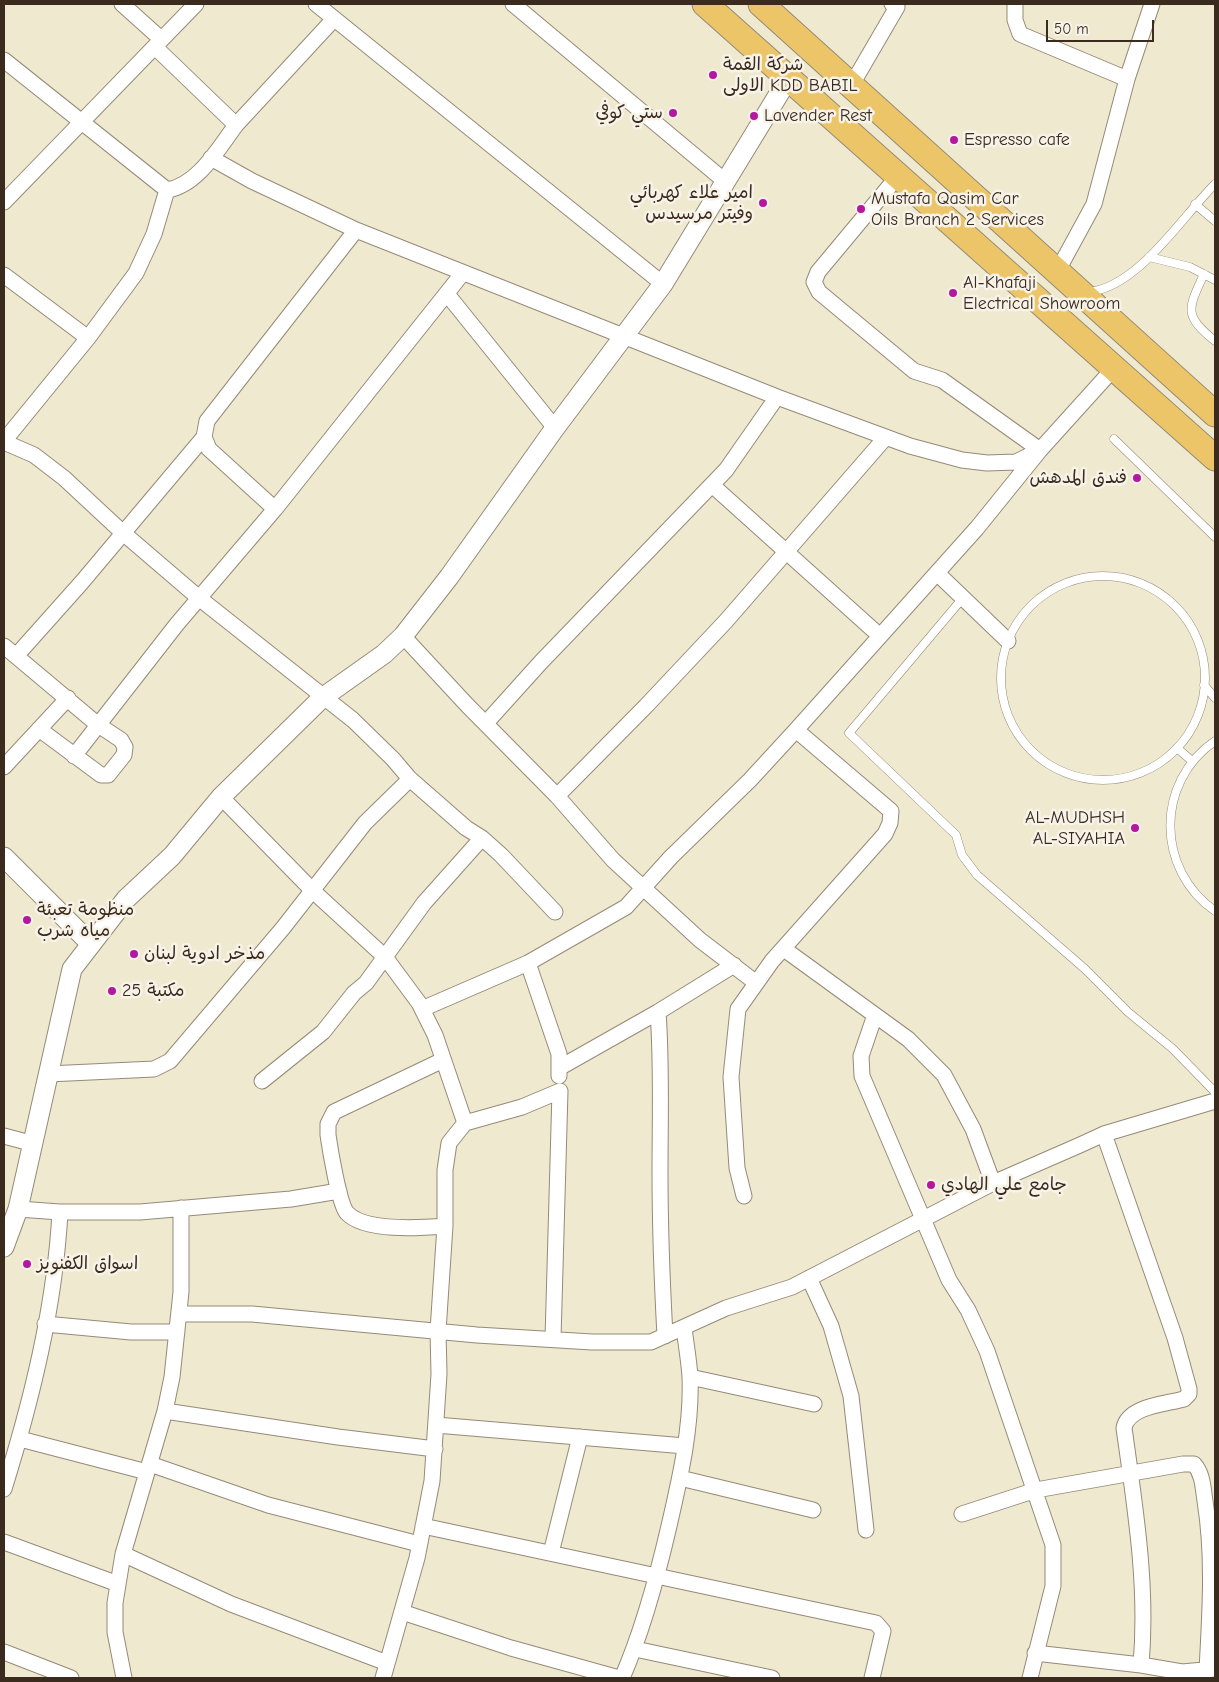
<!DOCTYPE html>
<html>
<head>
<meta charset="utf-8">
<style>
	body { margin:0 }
	#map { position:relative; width:1219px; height:1682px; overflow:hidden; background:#efe9d0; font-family:"Comic Neue",sans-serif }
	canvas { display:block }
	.frame { position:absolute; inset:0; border:5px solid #3b2a1e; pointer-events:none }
	.scale { position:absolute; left:1046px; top:20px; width:108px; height:22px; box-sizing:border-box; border:2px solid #3b2a1e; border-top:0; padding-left:6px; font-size:15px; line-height:18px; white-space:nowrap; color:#3b2a1e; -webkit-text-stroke:4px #f7f3e8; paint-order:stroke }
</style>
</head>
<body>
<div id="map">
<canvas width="1219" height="1682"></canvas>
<div class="frame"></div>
<div class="scale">50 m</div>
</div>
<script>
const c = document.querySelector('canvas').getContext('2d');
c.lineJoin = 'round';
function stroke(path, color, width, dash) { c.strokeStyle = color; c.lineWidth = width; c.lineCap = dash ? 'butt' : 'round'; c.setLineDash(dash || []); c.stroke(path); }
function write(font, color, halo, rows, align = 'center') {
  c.font = font + ' "Comic Neue","Playpen Sans Arabic",sans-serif'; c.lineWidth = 5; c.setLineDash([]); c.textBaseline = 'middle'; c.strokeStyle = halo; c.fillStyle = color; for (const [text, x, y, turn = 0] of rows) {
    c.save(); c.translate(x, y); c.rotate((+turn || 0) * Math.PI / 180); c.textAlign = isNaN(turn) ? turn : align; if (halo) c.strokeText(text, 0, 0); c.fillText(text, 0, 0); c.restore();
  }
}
const service = new Path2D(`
	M1195,204L1215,221
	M1149,257L1190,267L1215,280
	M1204,274C1188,309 1183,315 1215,341
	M1089,292C1139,286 1180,219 1215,184
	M1114,439L1215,537
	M1001 678a102 102 0 1 1 204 0a102 102 0 1 1-204 0Z
	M962,599L849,733L956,835L962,855L977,875L1085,969L1128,1012L1173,1049L1215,1092
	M1204,685L1215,698
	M1215,741C1155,782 1156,870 1215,911
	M1177,748L1192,761`);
const minor = new Path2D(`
	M122,4L161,39
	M316,4L663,284
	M513,4L726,182
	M1015,4V20L1020,34L1127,79
	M4,60L167,190C198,185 218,149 236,125L155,47
	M851,86L897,7L892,4
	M236,125L334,19
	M211,158L252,181L356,230L777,397L910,446L962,460L987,463L1016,462L1040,450L942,380L914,371L819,292L814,282L818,272L898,176
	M4,202L196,4
	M1057,272L1094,204L1127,79L1152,4
	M4,275L88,338
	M447,294L555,428
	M4,441L88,338L136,273L154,234L167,190
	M4,442L34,455L64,478L122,532L199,598L353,720L393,759L410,779L466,828L482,838
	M712,485L880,636
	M275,509L209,449L204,437L207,421L356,230
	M937,573L1008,641
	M403,636L467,705L557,796L613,860L700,940L755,982
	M4,646L97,724L121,740L125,747L124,755L108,775H101L39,729
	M16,656L82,582L204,437
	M486,723L541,662L726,470L777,397
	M74,756L177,624L275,509L462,274
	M4,767L68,698
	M557,796L646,706L726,621L886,437
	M221,797L313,891L385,957L419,1003L435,1035L465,1123
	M784,949L908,1039L944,1075L973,1129L993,1183
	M528,963L559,1054V1076
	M422,1009L528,963L626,907L671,857L750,780L796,730L977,528L1040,450L1115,367
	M658,1012C662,1066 660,1119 660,1172C660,1227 662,1281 665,1336
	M875,1015L861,1056L862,1076L949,1280L968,1310L987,1351L1053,1545V1586L1030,1678
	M443,1060L334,1112L328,1124V1135C330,1149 339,1204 347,1213C365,1232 420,1228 445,1226
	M559,1068L658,1012L734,965
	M48,1074L154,1069L170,1061L283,928L365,823L410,779
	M262,1081L323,1032L354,993L366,983L424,903L482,838L501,855L555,912
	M1104,1134L1175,1338L1189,1389V1394L1184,1399C1166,1404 1128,1406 1124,1428C1135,1507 1148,1585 1141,1665
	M4,1136L34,1144
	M744,1196L737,1168L731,1077L738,1009L772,961L885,834L890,823L891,811L796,730
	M18,1209L60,1212H140L291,1199L339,1191
	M809,1278L831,1326L851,1396L866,1530
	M179,1314H252L477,1335L592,1342H651L726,1308L792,1287L993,1183L1080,1145L1104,1134L1215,1101
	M45,1324L131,1332H177
	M690,1377L814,1404
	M165,1411L338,1437L435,1449
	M436,1425L685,1446
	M20,1439L147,1472
	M150,1464L268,1505L419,1544
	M680,1478L813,1510
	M4,1489C32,1399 55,1306 60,1212
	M962,1514L1036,1490L1183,1464H1194C1203,1474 1203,1488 1205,1501C1214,1557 1210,1613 1207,1670
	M423,1526L876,1623L883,1631L872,1678
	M4,1542L118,1584
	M551,1553L580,1437
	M123,1554L231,1604L387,1663
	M402,1612L511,1648L619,1678
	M635,1649L772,1678
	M4,1652L71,1678
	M1035,1653L1141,1665L1182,1672L1215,1669
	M124,1678L115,1632V1603L123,1554L165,1411L172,1377L181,1292V1208
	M383,1678L417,1558L432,1481L439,1374L438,1331L445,1226V1170L449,1143L465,1123L522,1107L560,1091L553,1339
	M622,1678C643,1630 657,1578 669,1526C680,1478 692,1427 690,1377C689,1361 686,1344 684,1328`);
const tertiary = new Path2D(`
	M4,857L91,944
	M4,1247L18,1209L72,969L126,899L172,856L221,797L322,698L384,654L403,636L449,577L555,428L663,284L788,79`);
const trunk = new Path2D(`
	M705,4L1215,458
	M761,4L1215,414`);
const markers = [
	[713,75,5,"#b5179e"],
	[673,113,5,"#b5179e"],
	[754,116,5,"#b5179e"],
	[954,140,5,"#b5179e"],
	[763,203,5,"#b5179e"],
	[861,209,5,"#b5179e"],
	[953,293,5,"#b5179e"],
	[1137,478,5,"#b5179e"],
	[1135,828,5,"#b5179e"],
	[27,920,5,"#b5179e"],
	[134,954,5,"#b5179e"],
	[112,991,5,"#b5179e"],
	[931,1185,5,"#b5179e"],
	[27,1264,5,"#b5179e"]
];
const poiNames = [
	["شركة القمة",723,65],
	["الاولى KDD BABIL",723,86],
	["ستي كوفي",663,113,"right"],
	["Lavender Rest",764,116],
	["Espresso cafe",964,140],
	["امير علاء كهربائي",753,193,"right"],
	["وفيتر مرسيدس",753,214,"right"],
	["Mustafa Qasim Car",871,199],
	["Oils Branch 2 Services",871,220],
	["Al-Khafaji",963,283],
	["Electrical Showroom",963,304],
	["فندق المدهش",1127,478,"right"],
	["AL-MUDHSH",1125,818,"right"],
	["AL-SIYAHIA",1125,839,"right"],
	["منظومة تعبئة",37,910],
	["مياه شرب",37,931],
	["مذخر ادوية لبنان",144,954],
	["مكتبة 25",122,991],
	["جامع علي الهادي",941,1185],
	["اسواق الكفنويز",37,1264]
];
stroke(service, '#958a77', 9);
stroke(minor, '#958a77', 17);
stroke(tertiary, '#958a77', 21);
stroke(trunk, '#958a77', 27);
stroke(service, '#fff', 8);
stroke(minor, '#fff', 15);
stroke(tertiary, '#fff', 19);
stroke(trunk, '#ecc569', 25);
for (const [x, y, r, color] of markers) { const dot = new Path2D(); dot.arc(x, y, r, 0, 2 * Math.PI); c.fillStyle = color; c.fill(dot); stroke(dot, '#f7f3e8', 2); }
write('18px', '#3b2a1e', '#f7f3e8', poiNames, 'left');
</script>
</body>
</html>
